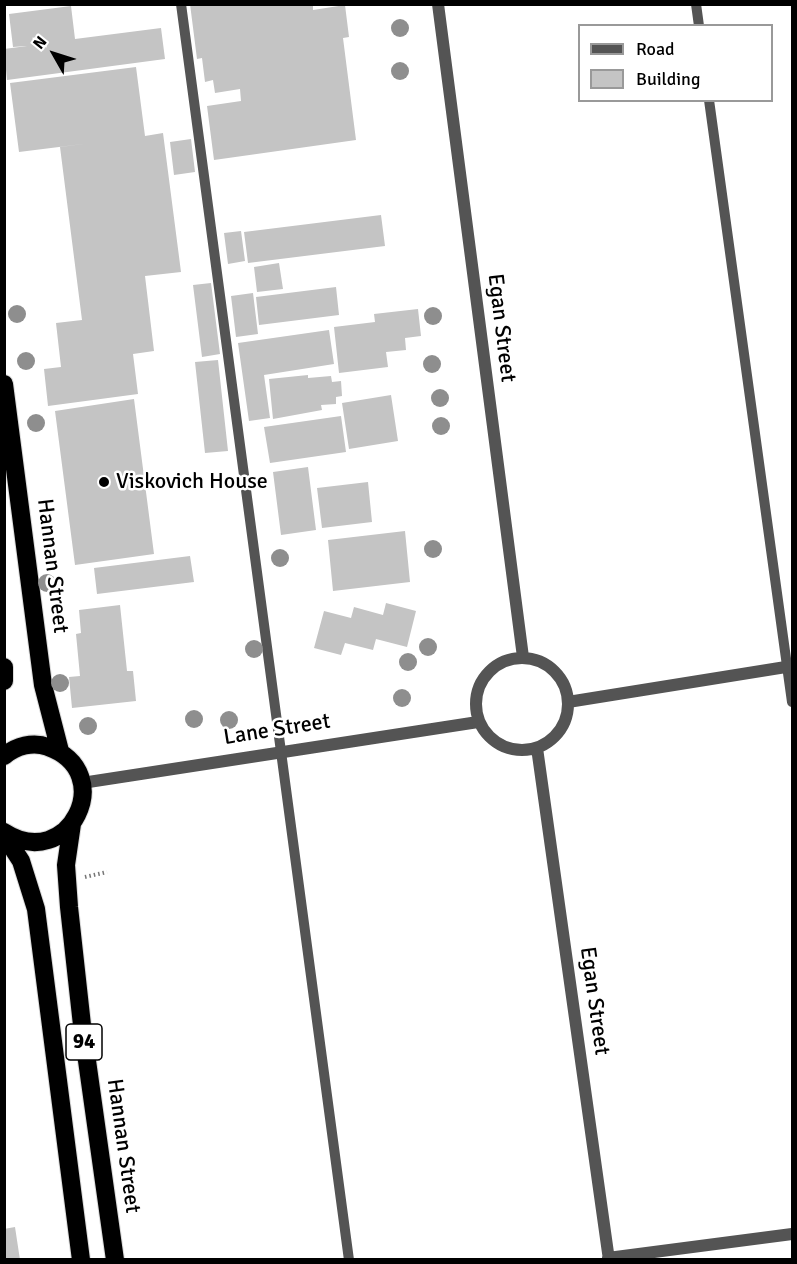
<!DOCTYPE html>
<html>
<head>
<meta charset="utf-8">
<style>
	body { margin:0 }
	#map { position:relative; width:797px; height:1264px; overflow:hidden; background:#fff; font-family:Signika,sans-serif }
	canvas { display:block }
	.frame { position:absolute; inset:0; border:6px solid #000; pointer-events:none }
	.legend { position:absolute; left:578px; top:24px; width:195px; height:78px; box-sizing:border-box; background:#fff; border:2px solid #999; margin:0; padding:8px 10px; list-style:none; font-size:18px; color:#000 }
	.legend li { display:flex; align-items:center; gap:12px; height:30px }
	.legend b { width:30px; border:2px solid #999 }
	.north { position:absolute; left:24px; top:24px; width:60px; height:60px; -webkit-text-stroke:4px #fff; paint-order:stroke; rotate:309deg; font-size:16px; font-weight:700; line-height:24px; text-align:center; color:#000 }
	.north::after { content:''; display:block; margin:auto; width:21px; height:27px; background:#000; clip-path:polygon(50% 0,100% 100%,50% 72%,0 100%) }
</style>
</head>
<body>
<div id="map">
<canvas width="797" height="1264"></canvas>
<div class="frame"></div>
<ul class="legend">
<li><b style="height:8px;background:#545454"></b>Road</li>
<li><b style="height:16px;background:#c4c4c4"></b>Building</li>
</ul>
<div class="north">N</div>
</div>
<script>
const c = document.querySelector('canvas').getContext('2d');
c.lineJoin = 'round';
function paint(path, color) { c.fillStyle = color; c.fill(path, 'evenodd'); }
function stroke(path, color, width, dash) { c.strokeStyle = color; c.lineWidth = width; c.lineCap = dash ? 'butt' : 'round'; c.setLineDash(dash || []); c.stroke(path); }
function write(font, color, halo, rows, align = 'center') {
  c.font = font + ' Signika,sans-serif'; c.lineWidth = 5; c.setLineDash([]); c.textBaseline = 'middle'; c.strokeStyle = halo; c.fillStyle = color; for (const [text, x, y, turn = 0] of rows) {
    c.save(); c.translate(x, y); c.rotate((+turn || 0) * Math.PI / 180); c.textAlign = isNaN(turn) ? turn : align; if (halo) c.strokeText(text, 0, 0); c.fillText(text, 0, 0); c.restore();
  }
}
const building = new Path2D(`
	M190,4H313V10L345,5L349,37L343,38L356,140L214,160L207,106L241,101L240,89L215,93L213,80L205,82L202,58L197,59Z
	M71,6L75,39L161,28L165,59L7,80L4,49L27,46L13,47L9,14Z
	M136,67L145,136L163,133L181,272L145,276L154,351L133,354L138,394L48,406L44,369L61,367L56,323L82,320L60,147L91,143L19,152L10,83Z
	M191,139L195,172L174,175L170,142Z
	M381,215L385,246L248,263L244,232Z
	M241,231L245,261L228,264L224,233Z
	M279,263L283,289L257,292L254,267Z
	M211,283L220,354L202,357L193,285Z
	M336,287L339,315L259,325L256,297Z
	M253,293L258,334L236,337L231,296Z
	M418,309L421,336L405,338L406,350L386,352L388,367L339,373L334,327L375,322L374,314Z
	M329,330L334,364L264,375L270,418L249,421L238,343Z
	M218,360L228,451L205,453L195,362Z
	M308,375V378L331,376L332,382L341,381L342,396L336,397V404L321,405L322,410L273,419L269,379Z
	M391,395L398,441L349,449L342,403Z
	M134,399L154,554L75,565L55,411Z
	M341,416L346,452L270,463L264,427Z
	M308,467L316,530L281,535L273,472Z
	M368,482L372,522L322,528L317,488Z
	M405,531L410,582L333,591L328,540Z
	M190,556L194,582L97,594L94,568Z
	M386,603L416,611L407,647L376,639L373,650L345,643L341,655L314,648L324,611L351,618L354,607L383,615Z
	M120,605L127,671H133L136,701L72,708L69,677L80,676L76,634L81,633L79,610Z
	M15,1227L20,1260H4V1229Z`);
const path = new Path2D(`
	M85,877L107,872`);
const lane = new Path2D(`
	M181,4L349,1260
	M696,4L699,26
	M709,100L792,702`);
const street = new Path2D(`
	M438,4L523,657
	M476 704a46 46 0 1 1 92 0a46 46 0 1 1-92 0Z
	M568,702L792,666
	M537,748L609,1260
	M82,783L478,722
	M608,1258L792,1234`);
const highway = new Path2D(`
	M4,384L43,685L60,751
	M4,667V681
	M4,756C16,746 33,741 48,747C119,772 69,874 4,832
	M72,824L66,865L69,907L82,1025L115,1260
	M4,835L21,861L36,909L81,1260`);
const trees = [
	[400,28],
	[400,71],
	[17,314],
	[433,316],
	[26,361],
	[432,364],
	[440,398],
	[36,423],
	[441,426],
	[433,549],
	[280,558],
	[47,583],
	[428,647],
	[254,649],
	[408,662],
	[60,683],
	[402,698],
	[194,719],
	[229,720],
	[88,726]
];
const markers = [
	[104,482,6,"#000"]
];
const shields = [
	[84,1042,36]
];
const shieldNames = [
	["94",84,1042]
];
const streetNames = [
	["Egan Street",501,328,83],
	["Hannan Street",52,566,83],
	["Lane Street",277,730,-9],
	["Egan Street",594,1001,82],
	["Hannan Street",123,1146,82]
];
const poiNames = [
	["Viskovich House",116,482]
];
paint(building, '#c4c4c4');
stroke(highway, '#dbdbdb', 20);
stroke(path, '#767676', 4, [1.5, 3]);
stroke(lane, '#545454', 10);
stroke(street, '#545454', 12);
stroke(highway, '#000', 18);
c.fillStyle = '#8e8e8e';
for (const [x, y] of trees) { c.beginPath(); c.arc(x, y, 9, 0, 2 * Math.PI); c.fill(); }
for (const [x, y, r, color] of markers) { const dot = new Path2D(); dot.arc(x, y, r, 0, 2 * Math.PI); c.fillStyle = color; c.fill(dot); stroke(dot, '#fff', 2); }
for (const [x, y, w] of shields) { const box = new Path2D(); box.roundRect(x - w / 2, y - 18, w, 36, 4.5); c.fillStyle = '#fff'; c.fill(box); stroke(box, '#000', 1.5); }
write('bold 21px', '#000', null, shieldNames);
write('22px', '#000', '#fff', streetNames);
write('22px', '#000', '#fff', poiNames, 'left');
</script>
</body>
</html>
